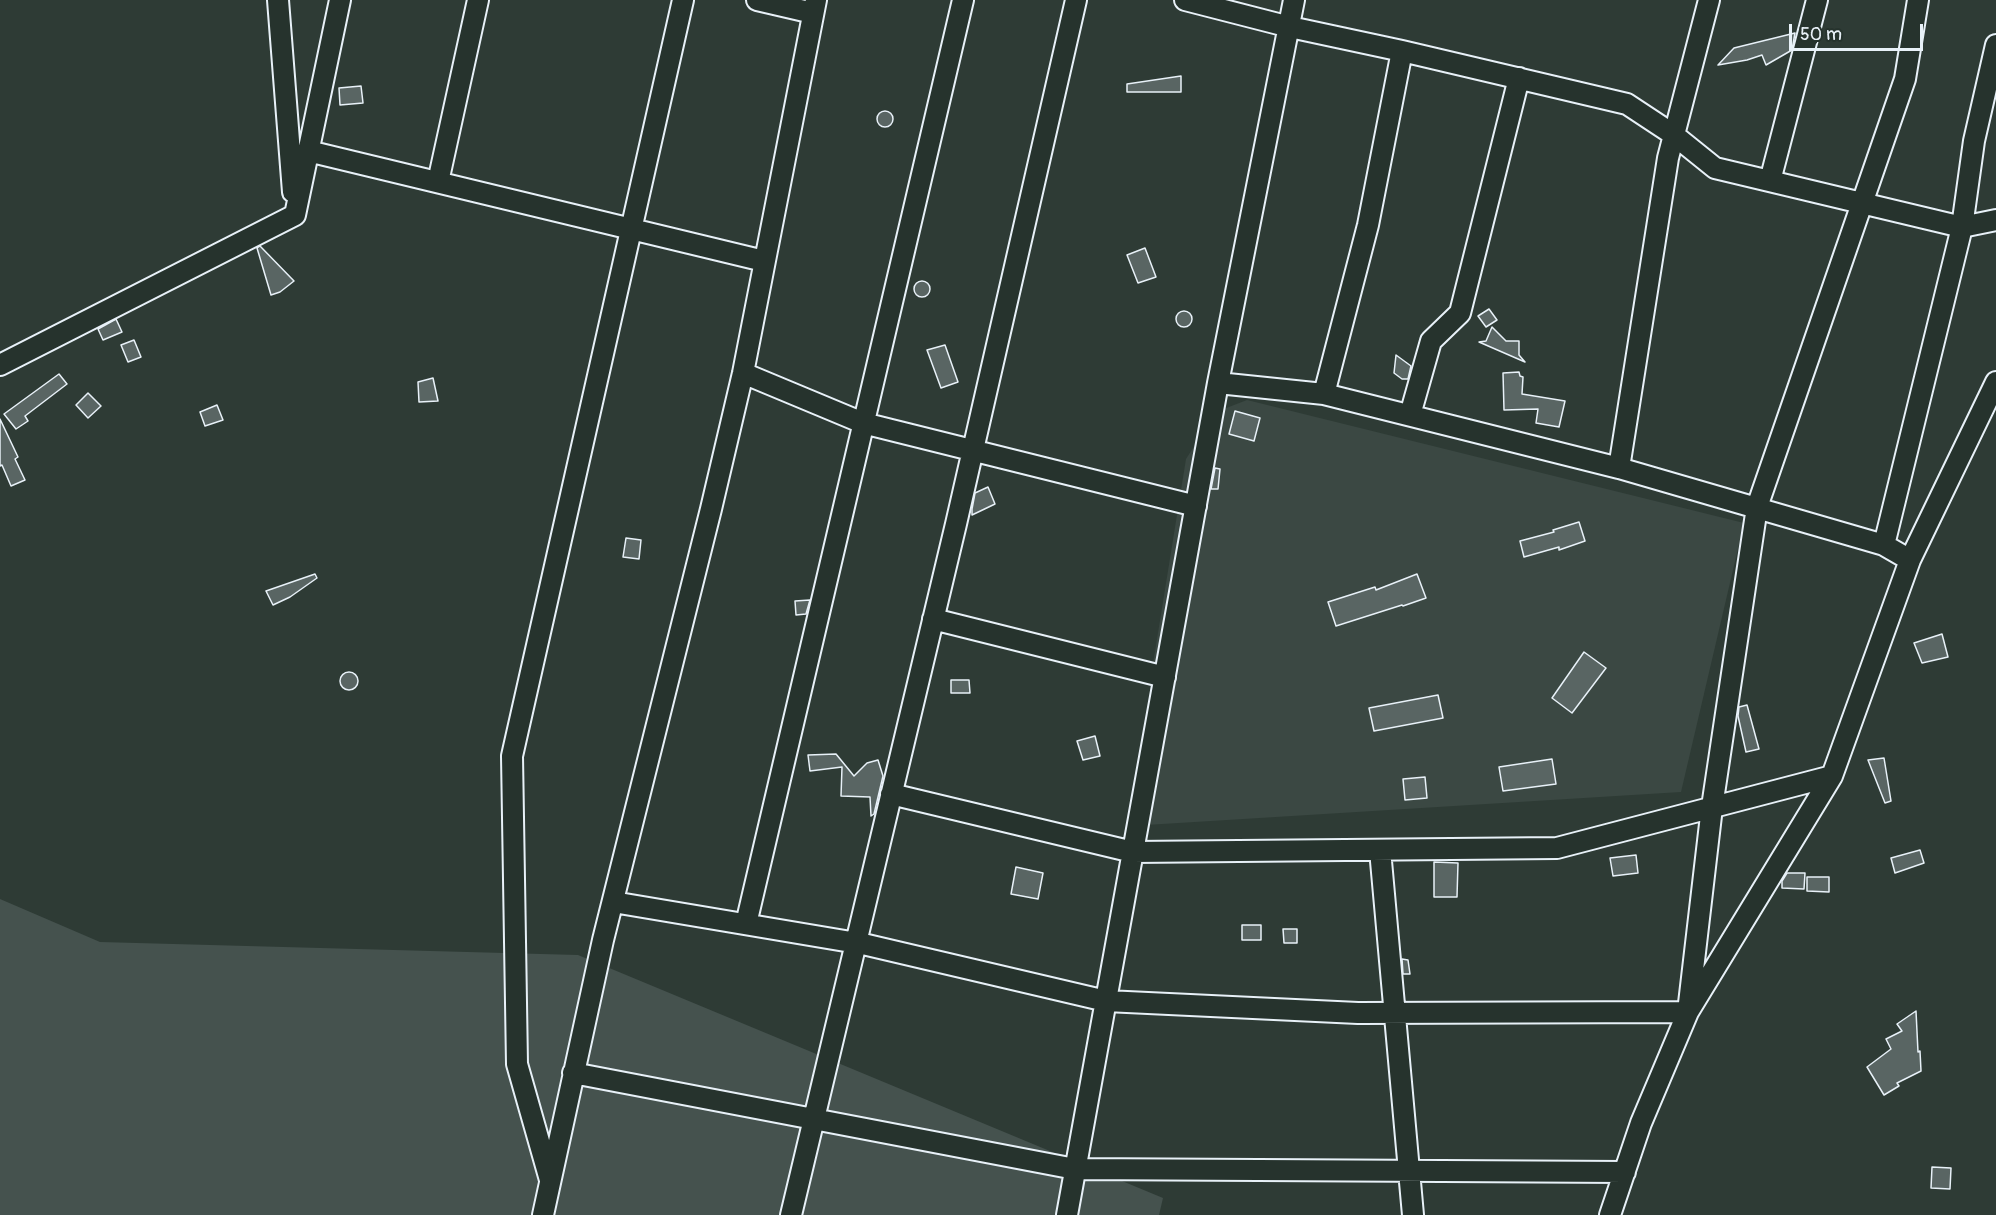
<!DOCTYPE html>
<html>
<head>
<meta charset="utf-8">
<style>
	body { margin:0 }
	#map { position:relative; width:1996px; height:1215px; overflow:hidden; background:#2e3b35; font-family:Pangolin,sans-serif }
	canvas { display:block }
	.scale { position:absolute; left:1789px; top:24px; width:134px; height:27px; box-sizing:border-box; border:3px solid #e8f1f8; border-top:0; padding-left:8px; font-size:18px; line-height:21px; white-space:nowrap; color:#e8f1f8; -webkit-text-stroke:4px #26332d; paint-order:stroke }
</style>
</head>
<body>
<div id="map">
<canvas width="1996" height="1215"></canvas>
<div class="scale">50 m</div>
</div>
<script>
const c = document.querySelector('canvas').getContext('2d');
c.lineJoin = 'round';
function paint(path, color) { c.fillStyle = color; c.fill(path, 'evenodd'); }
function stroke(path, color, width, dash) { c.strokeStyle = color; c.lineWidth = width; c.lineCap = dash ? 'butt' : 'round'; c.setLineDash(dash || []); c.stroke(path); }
const built = new Path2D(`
	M1247,400L1744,523L1681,792L1146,825L1153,664L1186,459L1216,412Z`);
const green = new Path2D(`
	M0,899L100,942L578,955L1163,1198L1159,1215H0Z`);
const building = new Path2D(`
	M1795,33L1792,50L1766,65L1762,55L1747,60L1718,65L1734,48Z
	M1181,76V92H1127V84Z
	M361,86L363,103L340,105L339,88Z
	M877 119a8 8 0 1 1 16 0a8 8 0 1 1-16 0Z
	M260,246L294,281L280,292L271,295L257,248Z
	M1145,248L1156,277L1138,283L1127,255Z
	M914 289a8 8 0 1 1 16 0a8 8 0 1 1-16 0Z
	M1489,309L1497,320L1486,327L1478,316Z
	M1176 319a8 8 0 1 1 16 0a8 8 0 1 1-16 0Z
	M116,319L122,332L103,340L98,329Z
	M1492,327L1506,341H1519V355L1525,362L1479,342L1486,341Z
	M134,340L141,357L128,362L121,345Z
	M945,345L958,382L941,388L927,350Z
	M1396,355L1411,366L1408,379H1402L1394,373Z
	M1519,372L1520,376L1523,377L1522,394L1565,401L1559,427L1536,423L1538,409L1504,410L1503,373Z
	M59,374L67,384L25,416L28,421L16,429L4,414Z
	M433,378L438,401L419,402L418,382Z
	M88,393L101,406L88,418L76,405Z
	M217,405L223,420L205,426L200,412Z
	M1235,411L1260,418L1254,441L1229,434Z
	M0,419L18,457L15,459L25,480L11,486L2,465L0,466Z
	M1215,468L1220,469L1218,489H1211Z
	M988,487L995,504L972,515V509L975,493Z
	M1579,522L1585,541L1559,550V547L1524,557L1520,541L1554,532L1553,530Z
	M626,538L641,540L639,559L623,557Z
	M315,574L317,578L290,597L273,605L266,591Z
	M1417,574L1426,598L1403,606L1402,605L1336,626L1328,602L1375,587L1376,590Z
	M810,600L806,614L796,615L795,601Z
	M1942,634L1948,657L1922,663L1914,643Z
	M1584,652L1606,668L1572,713L1552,698Z
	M340 681a9 9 0 1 1 18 0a9 9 0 1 1-18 0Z
	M951,680H969L970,693H951Z
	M1438,695L1443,718L1374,731L1369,708Z
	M1747,705L1759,749L1746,752L1738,716L1739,707Z
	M1095,736L1100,756L1083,760L1077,741Z
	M836,754L854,776L867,763L878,760L883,776L874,814L871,816L870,797L841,796L842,767L810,771L808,755Z
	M1884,758L1891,801L1885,803L1868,760Z
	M1552,759L1556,784L1503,791L1499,767Z
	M1425,777L1427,798L1405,800L1403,779Z
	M1920,850L1924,863L1895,873L1891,858Z
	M1636,855L1638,873L1613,876L1610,858Z
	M1434,862L1458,863L1457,897H1434Z
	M1016,867L1043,873L1038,899L1011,894Z
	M1787,873H1805L1804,889L1782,888V881Z
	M1807,877H1829V892L1807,891Z
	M1242,925H1261V940H1242Z
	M1283,929H1297V943H1284Z
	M1402,959L1408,960L1410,974H1403Z
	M1916,1011L1918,1052L1920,1051L1921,1071L1897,1083L1899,1086L1884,1095L1867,1067L1891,1049L1886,1039L1902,1031L1897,1024Z
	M1932,1167L1951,1168L1950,1189L1931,1188Z`);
const street = new Path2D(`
	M278,0L293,192
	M757,0L813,13
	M1185,0L1290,27L1402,51L1627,104L1674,135L1715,168L1962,227L1996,220
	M308,151L764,261
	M1770,181L1817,0
	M438,182L478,0
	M0,365L295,215L340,0
	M743,373L863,423L1196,506
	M1218,383L1324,394L1619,468L1884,545L1910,560
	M1324,394L1368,225L1402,51
	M1410,415L1431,341L1460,313L1519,78
	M1619,468L1668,158L1709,0
	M1884,545L1962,227L1974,141L1996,45
	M933,619L1165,677
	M891,794L1133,852L1557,848L1832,776
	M1380,850L1413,1215
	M613,902L863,944L1106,1001L1358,1013L1688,1012L1832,776L1910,560L1996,382
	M746,924L963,0
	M573,1073L1075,1169L1625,1172
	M550,1180L517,1064L512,756L683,0
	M543,1215L603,940L711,509L743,373L816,0
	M791,1215L956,524L1076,0
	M1067,1215L1218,383L1294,0
	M1610,1215L1641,1123L1688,1012L1712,807L1757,507L1905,79L1918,0`);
paint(built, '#3b4843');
paint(green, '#45524e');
paint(building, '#596563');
stroke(building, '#e8f1f8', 1.5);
stroke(street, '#e8f1f8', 24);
stroke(street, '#26332d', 20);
</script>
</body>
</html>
